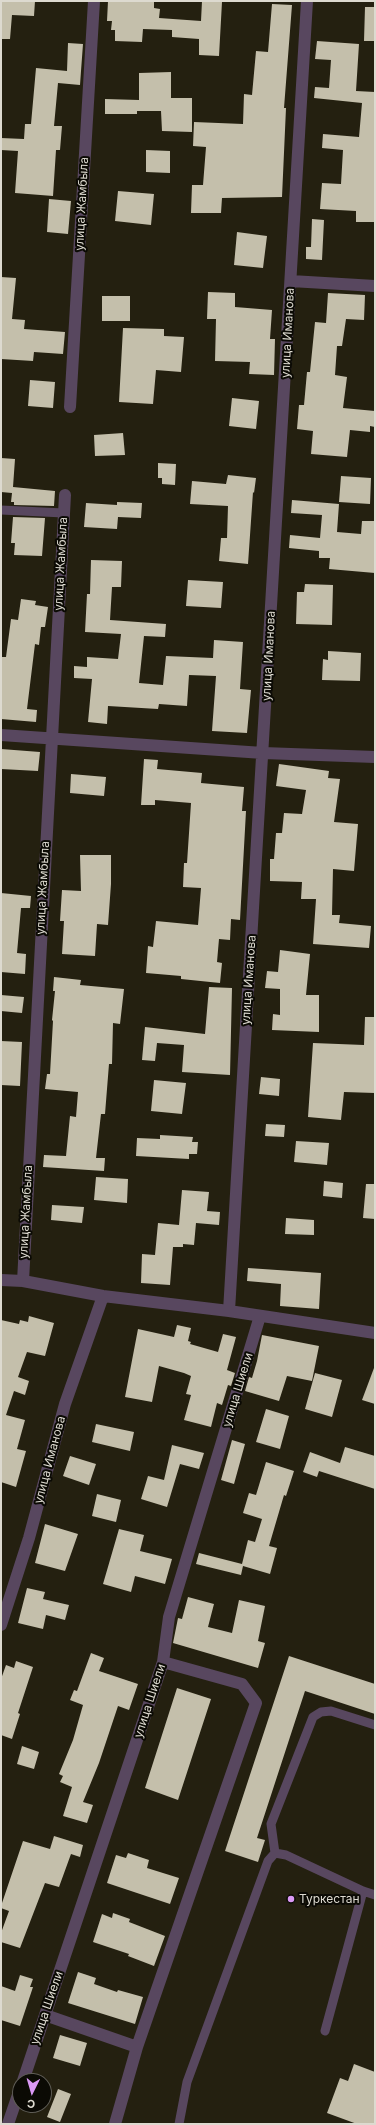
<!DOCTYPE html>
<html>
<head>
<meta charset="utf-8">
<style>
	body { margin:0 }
	#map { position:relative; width:376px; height:2125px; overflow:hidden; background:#242010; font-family:Inter,sans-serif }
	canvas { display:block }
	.frame { position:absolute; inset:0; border:2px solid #dddad0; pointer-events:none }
	.north { position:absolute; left:12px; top:2073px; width:40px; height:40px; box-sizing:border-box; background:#0b0a04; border:1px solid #5f5d56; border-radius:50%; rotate:185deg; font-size:11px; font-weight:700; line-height:16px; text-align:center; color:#dddad0 }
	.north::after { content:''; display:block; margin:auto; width:14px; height:18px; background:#db99f5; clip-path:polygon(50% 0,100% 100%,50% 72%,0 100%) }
</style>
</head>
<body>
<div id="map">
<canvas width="376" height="2125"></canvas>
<div class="frame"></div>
<div class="north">С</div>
</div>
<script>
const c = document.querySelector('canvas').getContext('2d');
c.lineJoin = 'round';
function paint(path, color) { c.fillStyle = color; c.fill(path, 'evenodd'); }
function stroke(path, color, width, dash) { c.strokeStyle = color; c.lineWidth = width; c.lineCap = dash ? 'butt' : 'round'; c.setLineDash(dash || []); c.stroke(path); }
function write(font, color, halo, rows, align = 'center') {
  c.font = font + ' Inter,sans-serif'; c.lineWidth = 4; c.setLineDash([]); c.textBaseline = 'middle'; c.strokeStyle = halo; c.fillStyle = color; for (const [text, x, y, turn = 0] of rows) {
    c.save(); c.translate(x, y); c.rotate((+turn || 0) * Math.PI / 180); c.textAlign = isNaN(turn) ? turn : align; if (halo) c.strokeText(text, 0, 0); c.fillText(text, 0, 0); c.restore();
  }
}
const building = new Path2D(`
	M1,1H35L34,16L12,15L10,39H1Z
	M108,1L154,2V8L160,9L159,18L201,21L202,1L222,2L219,56L199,55V39L172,37V30L143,29L142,42L115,41V30H111L112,21H107Z
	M272,4L292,5L284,108H286L282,197L222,198L221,213H191L192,185H203L206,147L193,146L194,122L243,124L244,94L252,95L256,51L268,52Z
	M365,7H375V41H364Z
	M317,41L359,44L356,91L375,92V222H356V211L320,209L322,183L341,184L343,150L322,148L323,134L359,137L362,103L314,98L315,87L329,88L331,60L315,59Z
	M68,43L83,44L81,71L80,85L58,83L54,126H62L60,150H56L53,196L15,193L18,151L1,150V138L24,139L25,124H31L36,68L67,71Z
	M171,72V98H192V132L162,131L161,111H137V114H105V99L139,100V73Z
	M146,150L170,151V173L146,172Z
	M118,191L154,194L151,225L115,221Z
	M49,199L71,201L68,234L47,232Z
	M312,219L324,220L322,260L306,259V247H311Z
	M237,232L267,236L263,268L234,265Z
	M1,277L16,278L12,319L25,320L24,329L65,332L63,354L34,352L33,361L1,359Z
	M208,292L235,293V307L272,310L270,339H275L274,375L249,374L250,362L215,361L216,319H207Z
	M328,293L365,295L364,320L346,319L342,346H337L335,375L347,377L343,408L375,411V427L370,426V432L350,430L347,457L311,454L313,431L297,429L299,405H304L307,372H310L315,322L326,323Z
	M102,296H130V321H102Z
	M123,328L164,329V336L184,337L181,372L156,370L153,404L119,402Z
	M30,380L55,382L53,408L28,406Z
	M232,398L259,401L256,429L229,426Z
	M123,433L125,455L95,456L94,435Z
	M1,458L15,459L13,487L55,491L54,506L14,505V502H11L12,493L1,492Z
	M158,463L176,464L175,485L162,484V478H158Z
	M228,475L256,478L254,493L253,492L248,564L219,561L221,538H227L228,506L190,504L192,481L226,484Z
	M341,476L371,478L370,504L339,502Z
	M292,500L339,504L337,532L361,534L362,521H375V573L329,569L330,558H319V551L289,548L290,535L320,538L322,515L291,513Z
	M117,502L142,503L141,518L118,517L117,529L84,527L86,503L117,505Z
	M13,517L45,518L42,556L14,555L15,543H11Z
	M91,560L122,561L121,587H112L110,620L166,624L165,637L144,636L139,683L163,685L166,656L213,658L214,640L243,642L240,689L251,690L247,733L212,731L216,676L189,675L187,706L159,704L158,709L108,706L107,724L88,722L92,679L74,678V666L87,667V657L118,659L121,634L85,632L87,594H90Z
	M188,580L223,582L221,608L186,606Z
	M305,584L333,585L332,625L296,624L297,592H304Z
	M21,599L36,601L35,605L48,607L45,627H41L39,645L35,644L27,709L37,710L36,722L1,719V657H6L11,619L18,620Z
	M328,651L361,653L360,681L322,680L323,659L328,660Z
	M1,749L40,752L38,771L1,769Z
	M144,759L158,760L157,769L202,773L201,783L244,787L242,811H246L240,920L231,919L230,940L219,939L217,962L222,963L220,983L181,979V976L146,973L148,946L153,947L156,921L198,925L201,888L183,887L184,863H187L191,803L155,800V805H141Z
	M279,764L329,771L328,778L340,779L334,822L358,824L354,871L333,869L332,915H340L339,923L371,926L369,948L313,944L316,899H301L302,882L270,881V859H274L276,833H282L284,813L302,814L306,790L276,786Z
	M71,774L106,777L104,796L70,793Z
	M80,855H111V884L108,925L97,924L95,956L62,954L64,921H60L62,890L81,891Z
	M1,893L31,896L30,908H21L17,953L26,954L25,974L1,972Z
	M280,950L310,954L306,995H319V1032L272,1030L273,1014L280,1015V989L265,988L267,971L278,972Z
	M54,977L81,980L80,985L124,989L120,1024L113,1023L112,1064H109L105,1114H101L96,1158H105L104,1171L43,1167L44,1155L66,1156L70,1116L76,1117L78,1092L45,1089L47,1074H50L53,1021L52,1020L55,991H53Z
	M209,987L232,988L230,1075L182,1072L184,1045L157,1043L155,1061L142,1060L145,1027L205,1034Z
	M1,995L24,997L22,1013L1,1011Z
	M365,1017H375V1093L344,1092L341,1120L308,1117L313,1043L364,1045Z
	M1,1041L22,1042L20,1086L1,1085Z
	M261,1077L280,1079L279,1096L259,1094Z
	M154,1080L186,1083L182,1114L151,1111Z
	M266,1124L285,1125L284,1137L265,1136Z
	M160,1135L193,1137L192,1142H198L197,1154H189V1159L136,1156L137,1138L160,1139Z
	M296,1141L329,1143L327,1165L294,1162Z
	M96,1177L128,1179L127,1203L94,1200Z
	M324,1181L343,1183L342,1198L323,1196Z
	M366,1184H375V1219L363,1218Z
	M182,1190L209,1192L207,1211L220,1212L219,1225L196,1223L194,1245L183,1244V1247H173L170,1285L141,1283L142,1254L155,1255L158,1223L179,1225Z
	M52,1205L84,1207L82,1223L51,1220Z
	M286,1218L314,1220V1235L285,1234Z
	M248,1268L321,1273L319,1309L280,1306L281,1284L247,1281Z
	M29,1316L54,1323L45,1356L27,1352L18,1377L29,1381L25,1395L14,1391L6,1415L25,1420L17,1449L26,1451L16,1487L1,1482V1320L19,1324L20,1320L28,1322Z
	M177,1325L191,1328L188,1341L191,1342L190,1344L218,1352L223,1334L236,1337L227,1370L235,1373L231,1386L228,1385L222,1405L217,1403L211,1427L184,1420L191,1395L186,1394L191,1376L184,1373L159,1366L152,1402L125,1397L138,1329L174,1337Z
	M262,1335L319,1346L312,1381L287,1376L279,1401L245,1391L249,1377L252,1378L257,1361Z
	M374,1368L375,1369V1404L362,1400Z
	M315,1373L342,1380L332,1417L305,1409Z
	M266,1409L289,1416L280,1449L256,1442Z
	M96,1424L134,1432L130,1451L92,1442Z
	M232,1440L245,1444L234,1484L221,1480Z
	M172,1445L204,1453L199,1469L180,1464L167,1507L141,1499L148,1476L164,1480Z
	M345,1447L375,1456V1489L319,1471L317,1477L303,1472L310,1452L340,1463Z
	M70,1456L96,1464L89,1485L63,1476Z
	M266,1462L294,1471L286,1496L284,1495L269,1546L277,1548L270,1574L243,1566L241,1575L196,1564L199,1553L242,1564L248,1540L255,1542L262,1519L243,1513L249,1493L256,1495Z
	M97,1494L121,1500L116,1522L92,1516Z
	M45,1524L78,1534L65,1571L35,1563Z
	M119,1529L144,1535L140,1551L172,1559L165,1584L135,1576L131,1592L103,1584Z
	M27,1588L45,1592L43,1599L69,1605L65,1620L46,1615L43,1629L18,1623Z
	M188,1597L214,1604L208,1627L232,1633L239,1600L265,1606L258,1641L265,1643L258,1668L173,1643L178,1618L182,1619Z
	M91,1653L104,1658L99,1671L138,1684L129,1710L118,1706L99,1763L83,1802L93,1805L87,1823L63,1816L72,1787L60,1782L63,1776L59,1774L73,1740L83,1705L70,1700L74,1690L77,1691Z
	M289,1656L375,1684V1714L305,1691L257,1838L265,1840L258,1862L225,1851Z
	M16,1661L33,1667L18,1713L20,1714L12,1739L1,1735V1679L6,1665L14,1668Z
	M177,1688L211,1699L178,1800L145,1788Z
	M22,1746L39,1752L34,1769L17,1764Z
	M54,1836L83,1845L80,1857L71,1854L59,1887L45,1883L20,1948L1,1942V1933L9,1911L1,1908V1906L23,1841L50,1849Z
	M128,1853L149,1860L147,1868L179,1878L170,1904L107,1883L116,1855L126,1858Z
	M113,1913L130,1919L129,1922L165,1936L154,1966L128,1956L129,1954L93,1942L102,1914L112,1918Z
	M78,1972L96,1978L94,1984L117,1992L118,1990L143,1997L135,2024L68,2003Z
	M20,1975L33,1979L30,1987H33L20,2026L1,2020V1986L15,1991Z
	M60,2035L87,2043L80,2066L53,2058Z
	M354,2064L375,2072V2124H357L327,2113L340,2078L348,2081Z
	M58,2089L71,2094L60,2122L47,2117Z`);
const service = new Path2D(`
	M1,510L64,513
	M275,1853L271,1824L313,1717L321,1712L331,1711L375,1725
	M325,2031L363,1891
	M179,2124L187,2082L268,1861L275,1853L286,1855L363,1891L375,1895`);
const minor = new Path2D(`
	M291,281L375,286
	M70,407L94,1
	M1,735L263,753L375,757
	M1,1280L23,1281L103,1296L229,1311L375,1333
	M23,1281L65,495
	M229,1311L307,1
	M1,1625L29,1538L65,1404L103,1296
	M45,2015L137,2047L256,1703L242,1684L163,1662
	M23,2081L163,1662L169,1617L260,1316
	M8,2124L20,2089
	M115,2124L137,2047`);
const markers = [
	[291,1899,4,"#db99f5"]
];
const streetNames = [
	["улица Жамбыла",82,204,-87],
	["улица Иманова",288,333,-87],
	["улица Жамбыла",61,564,-87],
	["улица Иманова",269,656,-87],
	["улица Жамбыла",43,888,-87],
	["улица Иманова",249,980,-86],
	["улица Жамбыла",26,1212,-87],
	["улица Шиели",238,1390,-73],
	["улица Иманова",50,1460,-75],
	["улица Шиели",150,1701,-72],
	["улица Шиели",47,2008,-71]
];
const poiNames = [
	["Туркестан",299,1899]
];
paint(building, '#c4bfab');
stroke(service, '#58475f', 9);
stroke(minor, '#58475f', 12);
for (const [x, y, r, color] of markers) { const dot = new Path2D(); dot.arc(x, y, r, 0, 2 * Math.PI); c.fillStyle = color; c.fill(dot); stroke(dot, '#0b0a04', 1.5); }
write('12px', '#dddad0', '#0b0a04', streetNames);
write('12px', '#dddad0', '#0b0a04', poiNames, 'left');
</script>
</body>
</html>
